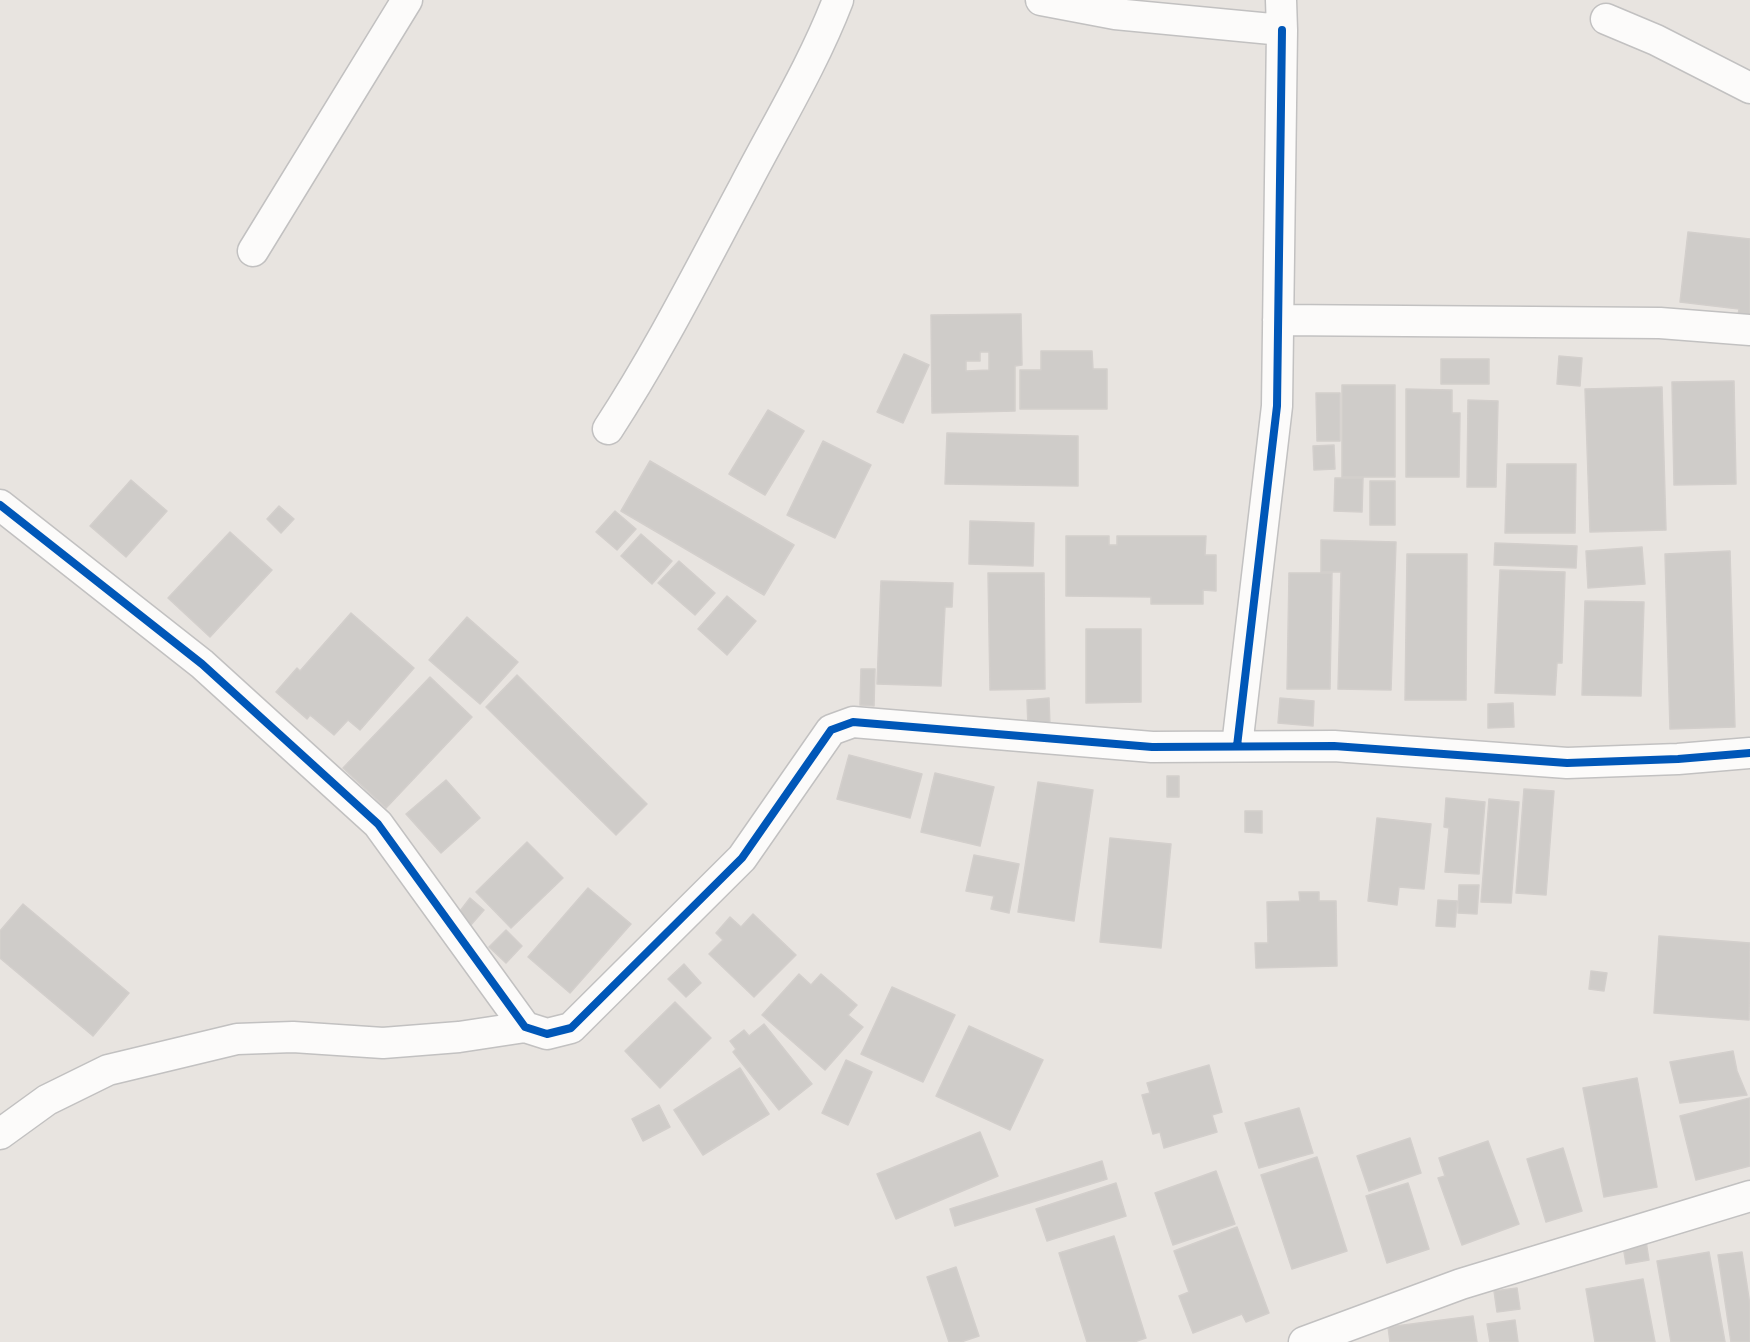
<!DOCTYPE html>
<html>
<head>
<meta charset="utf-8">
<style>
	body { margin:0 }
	canvas { display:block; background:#e8e4e0 }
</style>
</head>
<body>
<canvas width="1750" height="1342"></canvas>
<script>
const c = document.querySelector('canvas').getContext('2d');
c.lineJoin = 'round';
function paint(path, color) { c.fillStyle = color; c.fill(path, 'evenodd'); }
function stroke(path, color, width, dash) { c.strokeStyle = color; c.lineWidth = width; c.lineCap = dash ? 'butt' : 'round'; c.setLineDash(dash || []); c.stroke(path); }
const building = new Path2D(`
	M1688,232L1750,239V317L1738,315L1739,309L1680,302Z
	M1021,314L1022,365L1015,366V411L932,413L931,315ZM980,352H989V370L966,371V361H980Z
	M1041,351H1092L1093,369H1107V409H1020V370H1041Z
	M904,354L929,365L903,423L877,412Z
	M1559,356L1582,358L1580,386L1557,384Z
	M1441,359H1489V384H1441Z
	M1734,381L1736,484L1674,485L1672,382Z
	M1342,385H1395V477H1342Z
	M1662,387L1666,530L1590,532L1585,389Z
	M1406,389L1452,390V413H1460L1459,477H1406Z
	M1316,393H1340V441H1317Z
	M1468,400L1498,401L1496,487H1467Z
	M768,410L804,431L765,495L729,474Z
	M947,433L1078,436V486L945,484Z
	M823,441L871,465L835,538L787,515Z
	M1334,445L1335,469L1314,470L1313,446Z
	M650,461L794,545L764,595L621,511Z
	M1507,464H1576L1575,533H1505Z
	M1335,478H1363L1362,512L1334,511Z
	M131,480L167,511L126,557L90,526Z
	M1370,481H1395V525H1370Z
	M279,506L294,519L281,533L267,519Z
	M615,511L636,529L617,550L596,532Z
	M970,521L1034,523L1033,566L969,564Z
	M230,532L272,570L210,637L168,598Z
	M641,534L672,561L652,584L621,556Z
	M1066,536H1109V545H1117V536H1206L1205,555H1216V591L1203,590V604H1151V597L1066,596Z
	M1321,540L1396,542L1391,690L1338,689L1341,572H1321Z
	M1495,543L1577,546L1576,568L1494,565Z
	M1642,547L1645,584L1588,588L1586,551Z
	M1730,551L1735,727L1670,729L1665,554Z
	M1407,554H1467L1466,700H1405Z
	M679,561L715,593L695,615L658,583Z
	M1500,570L1565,572L1562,663H1557L1555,695L1495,693Z
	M988,573H1044L1045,689L990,690Z
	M1289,573H1332L1330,689H1287Z
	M881,581L953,583L952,607H945L941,686L877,684Z
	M727,596L756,621L727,655L698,629Z
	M1585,601L1644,602L1641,696L1582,695Z
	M351,613L414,668L360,730L348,720L334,735L310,715L307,719L276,692L297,668L300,671Z
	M467,617L518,662L480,704L429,660Z
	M1086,629H1141V702L1086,703Z
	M861,669H875L874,706L860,705Z
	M517,675L647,804L616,835L486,707Z
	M430,677L472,717L386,808L343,768Z
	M1049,698L1050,726L1028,727L1027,700Z
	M1280,698L1314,701L1313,726L1278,723Z
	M1513,703L1514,727L1488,728V704Z
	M849,755L922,774L910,818L837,799Z
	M935,773L994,787L980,846L921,832Z
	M1167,776H1179V797H1167Z
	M446,780L480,818L441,853L406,814Z
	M1038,782L1093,790L1074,921L1018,912Z
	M1524,789L1554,791L1546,895L1516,893Z
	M1446,798L1485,802L1479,874L1445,872L1449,828L1444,827Z
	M1489,799L1519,802L1511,903L1481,902Z
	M1245,811H1262V833L1245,832Z
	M1377,818L1431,824L1424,889L1399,887L1397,905L1368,901Z
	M1110,838L1171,844L1161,948L1100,942Z
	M527,842L563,878L511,928L476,892Z
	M974,855L1019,864L1009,913L991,909L994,896L966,891Z
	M1459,885H1479L1477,914L1458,913Z
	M588,888L631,924L570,993L528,957Z
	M1299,892H1319V901H1336L1337,966L1256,968L1255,943H1268L1267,902L1300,901Z
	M470,898L484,910L470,926L457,915Z
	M1438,900L1457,901L1455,927L1436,926Z
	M23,904L129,993L93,1036L0,958V931Z
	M753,914L796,955L754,997L709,954L723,940L716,933L730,917L741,927Z
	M506,930L522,946L506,963L489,947Z
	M1659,936L1750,943L1749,1020L1654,1013Z
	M684,964L701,983L686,997L668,979Z
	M1591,971L1607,973L1604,991L1589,989Z
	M799,974L811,985L821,974L857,1005L848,1015L863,1027L825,1070L762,1015Z
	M892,987L955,1015L923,1082L861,1054Z
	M675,1002L711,1038L660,1088L625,1051Z
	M764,1024L812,1084L779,1110L733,1052L736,1049L730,1041L744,1030L749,1036Z
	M969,1026L1043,1060L1010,1130L936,1096Z
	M1733,1051L1737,1071L1747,1095L1680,1103L1670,1062Z
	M846,1060L872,1072L848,1125L822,1113Z
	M1209,1065L1222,1112L1212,1115L1217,1132L1164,1148L1160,1132L1153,1134L1142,1095L1150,1093L1147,1083Z
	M740,1068L769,1114L703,1155L674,1110Z
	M1637,1078L1657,1187L1604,1197L1583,1088Z
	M1750,1098V1166L1696,1180L1680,1116Z
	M659,1105L670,1127L643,1141L632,1119Z
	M1299,1108L1313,1153L1259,1168L1245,1123Z
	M980,1132L998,1176L896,1219L877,1174Z
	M1410,1138L1421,1173L1369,1191L1357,1156Z
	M1488,1141L1519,1224L1462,1245L1438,1178L1445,1176L1439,1158Z
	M1563,1148L1582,1211L1546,1222L1527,1159Z
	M1317,1157L1347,1251L1292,1269L1261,1175Z
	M1102,1161L1107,1179L955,1226L950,1209Z
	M1216,1171L1235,1224L1173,1245L1155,1193Z
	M1116,1183L1126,1216L1047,1241L1036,1209Z
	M1408,1183L1429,1249L1387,1263L1366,1196Z
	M1237,1227L1269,1313L1246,1322L1242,1314L1193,1333L1179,1296L1189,1292L1174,1251Z
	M1114,1236L1146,1338L1134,1342H1087L1059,1253Z
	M1646,1241L1649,1260L1626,1264L1623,1246Z
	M1709,1252L1725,1342H1671L1657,1261Z
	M1742,1252L1750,1305V1342H1731L1718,1255Z
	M956,1267L979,1336L961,1342H949L927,1277Z
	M1643,1279L1655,1342H1595L1586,1289Z
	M1517,1288L1520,1309L1497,1312L1494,1291Z
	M1473,1316L1477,1342H1390L1388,1327Z
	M1515,1320L1518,1342H1490L1487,1324Z`);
const street = new Path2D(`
	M1041,0L1115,14L1282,30L1281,0
	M1606,19L1656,40L1750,88
	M253,251L407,0
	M1278,320L1660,323L1750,330
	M608,429C659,351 700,269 744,187C776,125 813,65 838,0
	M0,505L202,664L378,824L525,1027L547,1034L571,1028L742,858L831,730L853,722L1152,747L1334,746L1567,763L1678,759L1750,753
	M1237,746L1277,406L1282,30
	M0,1134L47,1100L108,1070L237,1039L293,1037L383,1043L459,1037L525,1027
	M1304,1342L1461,1284L1750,1196`);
const cycleway = new Path2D(`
	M0,505L202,664L378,824L525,1027L547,1034L571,1028L742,858L831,730L853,722L1152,747L1334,746L1567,763L1678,759L1750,753
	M1237,746L1277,406L1282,30`);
paint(building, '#cfccc9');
stroke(building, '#d3cfcc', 1.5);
stroke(street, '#c2c1c1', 33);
stroke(street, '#fcfbfa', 30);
stroke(cycleway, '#0057b8', 8);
</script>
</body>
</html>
